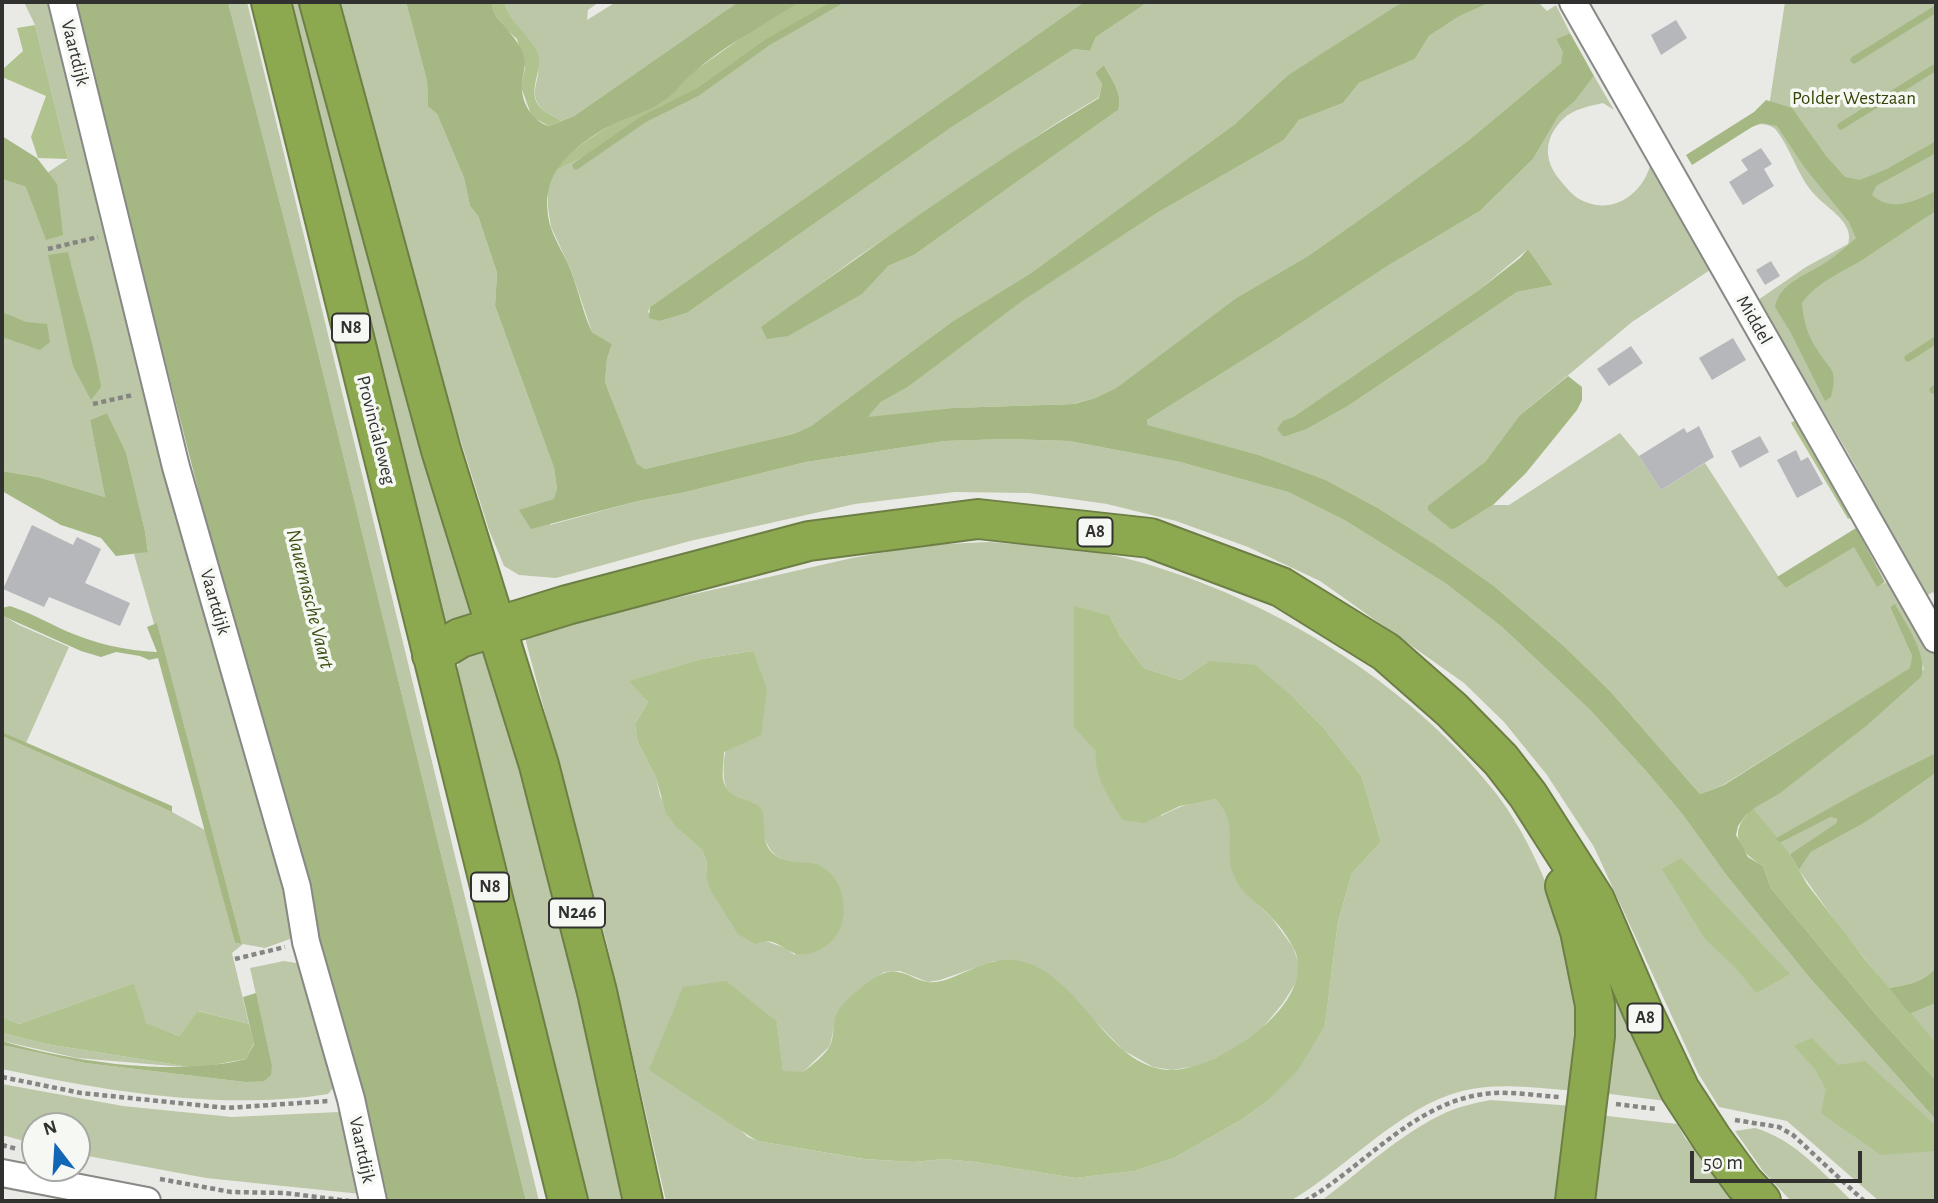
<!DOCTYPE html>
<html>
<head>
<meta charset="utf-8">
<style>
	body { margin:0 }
	#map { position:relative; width:1938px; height:1203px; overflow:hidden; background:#e9eae6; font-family:"Alegreya Sans",sans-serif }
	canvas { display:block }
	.frame { position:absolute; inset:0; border:4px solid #313230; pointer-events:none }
	.north { position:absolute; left:21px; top:1112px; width:70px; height:70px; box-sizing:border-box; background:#f6f8f3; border:2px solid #a7a9a5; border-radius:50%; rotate:343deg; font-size:19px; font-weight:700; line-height:28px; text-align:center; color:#313230 }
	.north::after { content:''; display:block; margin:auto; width:24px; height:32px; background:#1167b5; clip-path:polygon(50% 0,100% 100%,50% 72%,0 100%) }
	.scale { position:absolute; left:1690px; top:1151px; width:172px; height:32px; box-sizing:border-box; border:4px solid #313230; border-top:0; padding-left:9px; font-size:21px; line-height:24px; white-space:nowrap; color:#313230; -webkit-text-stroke:5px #f6f8f3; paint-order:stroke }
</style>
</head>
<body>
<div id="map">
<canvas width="1938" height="1203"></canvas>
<div class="frame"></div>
<div class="north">N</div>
<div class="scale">50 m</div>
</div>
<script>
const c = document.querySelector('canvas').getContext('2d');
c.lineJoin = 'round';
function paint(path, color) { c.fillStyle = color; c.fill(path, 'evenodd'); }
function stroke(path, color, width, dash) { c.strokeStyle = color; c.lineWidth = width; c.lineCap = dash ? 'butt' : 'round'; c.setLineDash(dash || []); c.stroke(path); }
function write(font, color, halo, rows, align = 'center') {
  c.font = font + ' "Alegreya Sans",sans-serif'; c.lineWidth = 7; c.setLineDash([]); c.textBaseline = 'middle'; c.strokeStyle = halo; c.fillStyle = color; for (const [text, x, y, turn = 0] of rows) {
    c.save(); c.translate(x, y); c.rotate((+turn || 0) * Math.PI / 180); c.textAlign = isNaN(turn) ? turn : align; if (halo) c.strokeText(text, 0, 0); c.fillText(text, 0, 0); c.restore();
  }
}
const green = new Path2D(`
	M24,2H54L291,915L290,939L265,948L243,944L232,953L249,1024L199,1011L179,1036L145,1023L134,983L19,1024L2,1017V736L172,812L205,830L235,943L242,944L157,624H154L134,554L148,551L145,531L126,452L107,413L90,420L105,497L38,477L2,471V179L26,187L68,159L35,25Z
	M228,2H247L539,1201H526L309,316Z
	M287,2H302L334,131L414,423L476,617L440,628Z
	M330,2H406L427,81L428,105L437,114L464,178L470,206L478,216L497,273L495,306L554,468L557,489L550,525L638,501L686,492L806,462L945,441L1006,439L1069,441L1180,462L1288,492L1346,521L1445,583L1502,627L1590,710L1646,771L1683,815L1727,876L1809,977L1936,1120V1201H1879L1787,1121L1719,1107L1698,1073L1594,847L1547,775L1504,722L1464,683L1320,581L1248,547L1176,521L1107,504L1029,493L955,492L855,504L690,541L556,578L519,575L504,566L489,530L420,312Z
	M505,2H599L588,10L587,20L616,2H738L574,116L561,121C553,115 540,111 536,100C532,88 540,78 538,66C536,43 508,23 505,2Z
	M847,2H1084L650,307L648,312L660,321L687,313L949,129L1074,49L1090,51L1096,37L1148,2H1405L1288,75L1235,124L1031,273L953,321L811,426L793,434L645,469L637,465L605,382L607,359L612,344L592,332L571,270L551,227L548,208V187L555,171L597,150L626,132L695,98L757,47ZM1104,65C1111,77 1124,96 1118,110L914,255L888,266L761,328L856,258L1055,124L1099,97L1102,84L1095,73Z
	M1491,2H1538L1547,11L1556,5L1570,33L1556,39L1564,52L1561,63L1469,140L1386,201L1308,256L1236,298L1116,388L1095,398L1073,404L952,408L867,418L881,402L908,387L1021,301L1157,213L1284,140L1299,120L1343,103L1359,83L1415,59L1429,36L1458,17Z
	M1785,2H1936V597L1933,592L1926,596L1848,453L1758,300L1806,267L1848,244C1855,223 1828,209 1816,196C1798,178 1792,150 1776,130C1770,123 1759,124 1750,125L1768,113Z
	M1594,76L1614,110L1603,103C1590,106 1573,109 1563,119C1544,138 1543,160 1560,180C1565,186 1572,195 1579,199C1609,216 1641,197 1650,166L1713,268L1632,322L1519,416L1485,462L1467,478L1456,528L1493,505H1509L1620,433L1639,456L1661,490L1705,463L1786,588L1854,546L1877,586L1893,580L1936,656V753L1776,838L1753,808L1924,669L1913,637L1895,605L1890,607L1912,656L1911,668L1723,785L1700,794L1610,691L1565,647L1494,586L1436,545L1378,508L1326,480L1259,455L1147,426V420L1272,342L1389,265L1480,211L1533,159L1559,115L1575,101ZM1528,249L1553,285L1517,292L1348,406L1307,429L1284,437V420L1293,417L1479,290Z
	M989,542C1038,546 1088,548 1136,561C1270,598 1408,682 1495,792C1526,832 1549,885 1564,934C1568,947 1573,961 1576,974C1578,986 1576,999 1576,1011C1576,1038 1576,1064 1576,1091C1538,1088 1499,1082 1462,1091C1399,1107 1346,1169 1290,1201H666L606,940L525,638L563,624L852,558L925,545ZM1110,616L1120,636L1144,668L1181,680L1209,661L1294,698L1323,727L1362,777L1381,842L1352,873L1338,922L1325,1025L1266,1102L1241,1120L1174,1158L1134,1171L1075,1178L975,1162L944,1159L914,1162L863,1159L757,1141L748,1137L735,1125L777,1022L783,1072H803L830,1046L837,1012L860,989L884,972L900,971L928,982L940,980L994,961H1020L1098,1024L1123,1050L1153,1067L1172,1070L1197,1066L1232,1051L1260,1031L1283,1003L1295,984L1300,968L1293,947L1271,917L1247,895L1230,856V824L1225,809L1215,799C1195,801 1179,806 1161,816ZM753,651C745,679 711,769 729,792C737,802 756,798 761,810C763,814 762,822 762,826C765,850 777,861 799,864L795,955L785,948L763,940L706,876L707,862L702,850L677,828L660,796L656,778L637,740L635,724L648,702L630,681L701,659Z
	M2,615L19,625L69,647L26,743L2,732Z
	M483,640L560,916L600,1080L624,1201H587L453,679L460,660Z
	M1936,773V967C1925,982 1907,985 1889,988L1843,932L1799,870L1811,852L1866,822Z
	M1831,817L1837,819L1836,823L1790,854L1780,843Z
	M1588,917L1666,1101L1602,1093Z
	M284,961L296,963L301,967L334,1075L333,1088L328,1094C222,1111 105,1091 2,1069V1045L85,1063L245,1082L272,1065L250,968Z
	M1936,1003V1043L1910,1014Z
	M2,1033L46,1044L196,1068L77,1058L2,1041Z
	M2,1084L123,1106L232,1117L339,1112L346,1121L361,1194L206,1178L77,1154V1126H35V1144L2,1135Z
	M1490,1100L1574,1106L1562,1201H1321C1361,1171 1401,1133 1447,1112C1461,1106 1476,1103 1490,1100Z
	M1599,1115L1677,1124L1685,1138L1736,1201H1589Z
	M1755,1128C1794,1139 1823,1173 1852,1201H1791L1763,1171L1735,1131Z`);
const forest = new Path2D(`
	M491,2H505C508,22 529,34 537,52C544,67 530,85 536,101C540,111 553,115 561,121L549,126L532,117L521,87L525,68L517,39L504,28L491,7Z
	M800,2H847L757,47L695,98L626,132L597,150L555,171L567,155L589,139L612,124L662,102L693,72L751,31Z
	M35,25L68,159L38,158L31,137L46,96L2,77V70L23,51L17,28Z
	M1802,415L1859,515L1848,519L1791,423Z
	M1074,606L1110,616L1120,636L1144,668L1181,680L1209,661L1255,665L1294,698L1323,727L1362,777L1381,842L1352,873L1338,922L1325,1025L1298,1070L1266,1102L1241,1120L1174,1158L1134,1171L1075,1178L975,1162L944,1159L914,1162L864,1159L757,1141L649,1070L683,987L726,981L777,1022L783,1071L803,1072C812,1065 824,1056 830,1046C834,1037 833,1025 836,1015C839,1004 876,973 888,972C904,969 913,980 928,982C954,985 985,953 1020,961C1081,974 1107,1069 1171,1070C1219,1070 1322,1001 1293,947C1288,937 1279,925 1271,917C1259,904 1242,895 1235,878C1221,850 1242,824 1215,799L1180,806L1144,823L1123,820C1110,800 1093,774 1096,751L1074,727Z
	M753,651L767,689L761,735L724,752C724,760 722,771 723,779C728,805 756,795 762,811C767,827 759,843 775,855C791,867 807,859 821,866C850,883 852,931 824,947C786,970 784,931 755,944L738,934L711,891L706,876L707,862L702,850L677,828L666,813L656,778L637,740L635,724L648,702L629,681L701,659Z
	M1753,808L1790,854L1807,884L1864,958L1936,1043V1080L1879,1018L1771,888L1763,866C1736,850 1728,831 1753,808Z
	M1681,858L1790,974L1756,993L1736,968L1705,939L1662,869Z
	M134,983L146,1023L179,1036L198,1011L249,1024L254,1043L246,1059L196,1068L46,1044L2,1033V1017L19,1024Z
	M1812,1038L1838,1065L1865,1061L1936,1126V1147L1934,1151L1881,1155L1821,1113L1826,1089L1815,1069L1794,1046Z`);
const water = new Path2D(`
	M73,2H228L309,316L526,1201H387L227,602Z
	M406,2H491C493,22 519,35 524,57C526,66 523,74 522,83C520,101 532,121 549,126L574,116L738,2H800C764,25 725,45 693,73C682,82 674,95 662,102C644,114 622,118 604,129C565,153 537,178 551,228C556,243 566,257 571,271C579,292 583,313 592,332L612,344L607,359L605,382L637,464L645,469L793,434L811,426L953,321L1031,273L1235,124L1288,75L1398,5L1405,2H1491L1458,17L1429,36L1415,59L1359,83L1343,103L1299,120L1284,140L1157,213L1022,301L908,387L881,402L868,417L952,408L1074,404L1095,398L1116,388L1236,298L1308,256L1386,201L1469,140L1561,63L1563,52L1556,39L1570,33L1594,76L1575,101L1559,115L1533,159L1480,211L1389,265L1272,342L1147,420V425L1259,455L1326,480L1378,508L1436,545L1494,586L1565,647L1610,691L1700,794L1724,785L1910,668L1912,656L1890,607L1895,604C1905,622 1929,657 1921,677L1866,726L1780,793L1756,807L1746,815L1738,826L1736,835L1748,857L1763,866L1771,888L1879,1018L1936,1080V1120L1809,977L1727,876L1683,815L1646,771L1590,710L1502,627L1445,583L1346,521L1288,492L1180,462L1069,441L1006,439L945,441L806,462L686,492L638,501L531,529L519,510L554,499L557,489L554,468L495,306L497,273L478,216L470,206L464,178L437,114L428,106L427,81Z
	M1084,2H1148L1096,37L1090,51L1074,49L949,129L687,313L660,321L649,318L650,307Z
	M1104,65C1111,78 1124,95 1118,110L914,255L888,266L862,294L788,336L767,339L761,327C871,248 982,168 1099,98L1102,84L1095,73Z
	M1766,100L1792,108L1826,156L1845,177L1860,180L1887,169L1936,141V153L1876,186L1872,195C1892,213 1915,201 1936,191V211C1913,225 1891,241 1868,256C1845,272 1818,280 1802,303C1803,320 1808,337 1818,351C1831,372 1838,368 1831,397L1825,401L1791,333L1775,307C1779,283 1807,275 1825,263C1836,256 1846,247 1856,238L1849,222L1805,168L1777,126L1762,123L1752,127L1692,165L1686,155L1754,112Z
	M2,136L37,158L57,184L63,235L46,240L26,187L2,179Z
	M1528,249L1553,285L1517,292L1348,406L1307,429L1284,437L1277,429L1284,420L1293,417L1479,290L1520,258Z
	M68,252C78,297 94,341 101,387L91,400L73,366L48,255Z
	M2,312L26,322L47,324L50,342L40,350L2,337Z
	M1568,376L1582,387V400L1577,410L1526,473L1493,505L1456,528L1451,529L1428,510V506L1485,462L1519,416Z
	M107,413L126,452L145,531L148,552L116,556L101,538L61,525L2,491V471L38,477L105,497L90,420Z
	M1856,528L1885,582L1877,587L1854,547L1786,588L1777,577Z
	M10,606C30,613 47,622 66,631C94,643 126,651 157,652L147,627L157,623L242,944L235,943L158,658L149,660L140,656L116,652L101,657L81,651L3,616L2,608Z
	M2,732L172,806V812L2,736Z
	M1936,753V773L1866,822L1811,852L1799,870L1790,854L1836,823L1837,819L1831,817L1780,843L1776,838L1862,790Z
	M1936,967V1003L1910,1014L1889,988C1907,985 1925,982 1936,967Z
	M256,993L272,1065L271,1075L264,1081L245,1082L85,1063L2,1045V1041C73,1062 173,1077 246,1059L254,1044L243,997Z`);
const stream = new Path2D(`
	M1854,60L1936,9
	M1841,126L1936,67
	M576,166L644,119L698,92L768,42L838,2
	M1908,358L1936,340
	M1933,390L1936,388`);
const building = new Path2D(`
	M1676,20L1687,38L1661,55L1651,35Z
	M1761,148L1772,164L1764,169L1774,186L1743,205L1729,182L1748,170L1741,160Z
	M1771,261L1780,276L1765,285L1756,270Z
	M1733,338L1746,360L1712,380L1699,358Z
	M1631,346L1643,363L1609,386L1597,369Z
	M1699,426L1714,457L1661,490L1639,456L1684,428L1687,433Z
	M1760,436L1769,452L1740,468L1731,451Z
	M1796,450L1801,461L1808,457L1823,484L1797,498L1777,460Z
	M32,525L73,545L77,537L101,549L85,583L130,603L120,626L49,597L44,607L3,589Z`);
const path = new Path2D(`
	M48,249L98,237
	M93,404L133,395
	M235,959L285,947
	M2,1077L81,1093L227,1108L329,1101
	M1616,1104L1656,1109
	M1735,1120L1779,1127L1793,1135L1864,1201
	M2,1145L17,1149
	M160,1179L231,1192L285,1193L349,1201
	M1305,1201C1367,1165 1418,1097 1495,1093C1516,1092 1539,1096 1560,1097`);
const minor = new Path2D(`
	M62,2L176,467L297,887L306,942L351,1099L373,1201
	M1573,2L1936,639
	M2,1173L147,1201`);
const highway = new Path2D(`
	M271,2L568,1201
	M319,2L441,450L539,765L597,992L643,1201
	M432,655L460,638L567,605L809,541L978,519L1150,538L1281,587L1386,652L1452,710L1501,760L1528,795L1595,900L1643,1012L1680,1090L1712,1139L1744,1183L1761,1201
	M1565,886L1580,931L1595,1005V1036L1575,1201`);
const shields = [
	[351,328,38],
	[1095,532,35],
	[490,887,38],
	[577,913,56],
	[1645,1018,35]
];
const shieldNames = [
	["N8",351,328],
	["A8",1095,532],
	["N8",490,887],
	["N246",577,913],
	["A8",1645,1018]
];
const streetNames = [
	["Vaartdijk",75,53,76],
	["Middel",1754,320,60],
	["Provincialeweg",376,430,76],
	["Vaartdijk",215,602,74],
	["Vaartdijk",362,1150,78]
];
const parkNames = [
	["Polder Westzaan",1854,98]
];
const waterNames = [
	["Nauernasche Vaart",310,599,76]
];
paint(green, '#bbc7a6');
paint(forest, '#b0c28e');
paint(water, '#a5b883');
stroke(stream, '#a5b883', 7);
paint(building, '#b5b7bb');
stroke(minor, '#878985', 30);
stroke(highway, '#6d7f45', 42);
stroke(path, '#858683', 4.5, [5, 3.5]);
stroke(minor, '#fff', 26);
stroke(highway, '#8da950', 38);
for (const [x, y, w] of shields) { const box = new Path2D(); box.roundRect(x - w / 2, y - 14.5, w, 29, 5); c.fillStyle = '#f6f8f3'; c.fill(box); stroke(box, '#313230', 2); }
write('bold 18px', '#313230', null, shieldNames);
write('19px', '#313230', '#f6f8f3', streetNames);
write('19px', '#344407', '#f6f8f3', parkNames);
write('italic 21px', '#405117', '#f6f8f3', waterNames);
</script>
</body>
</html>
